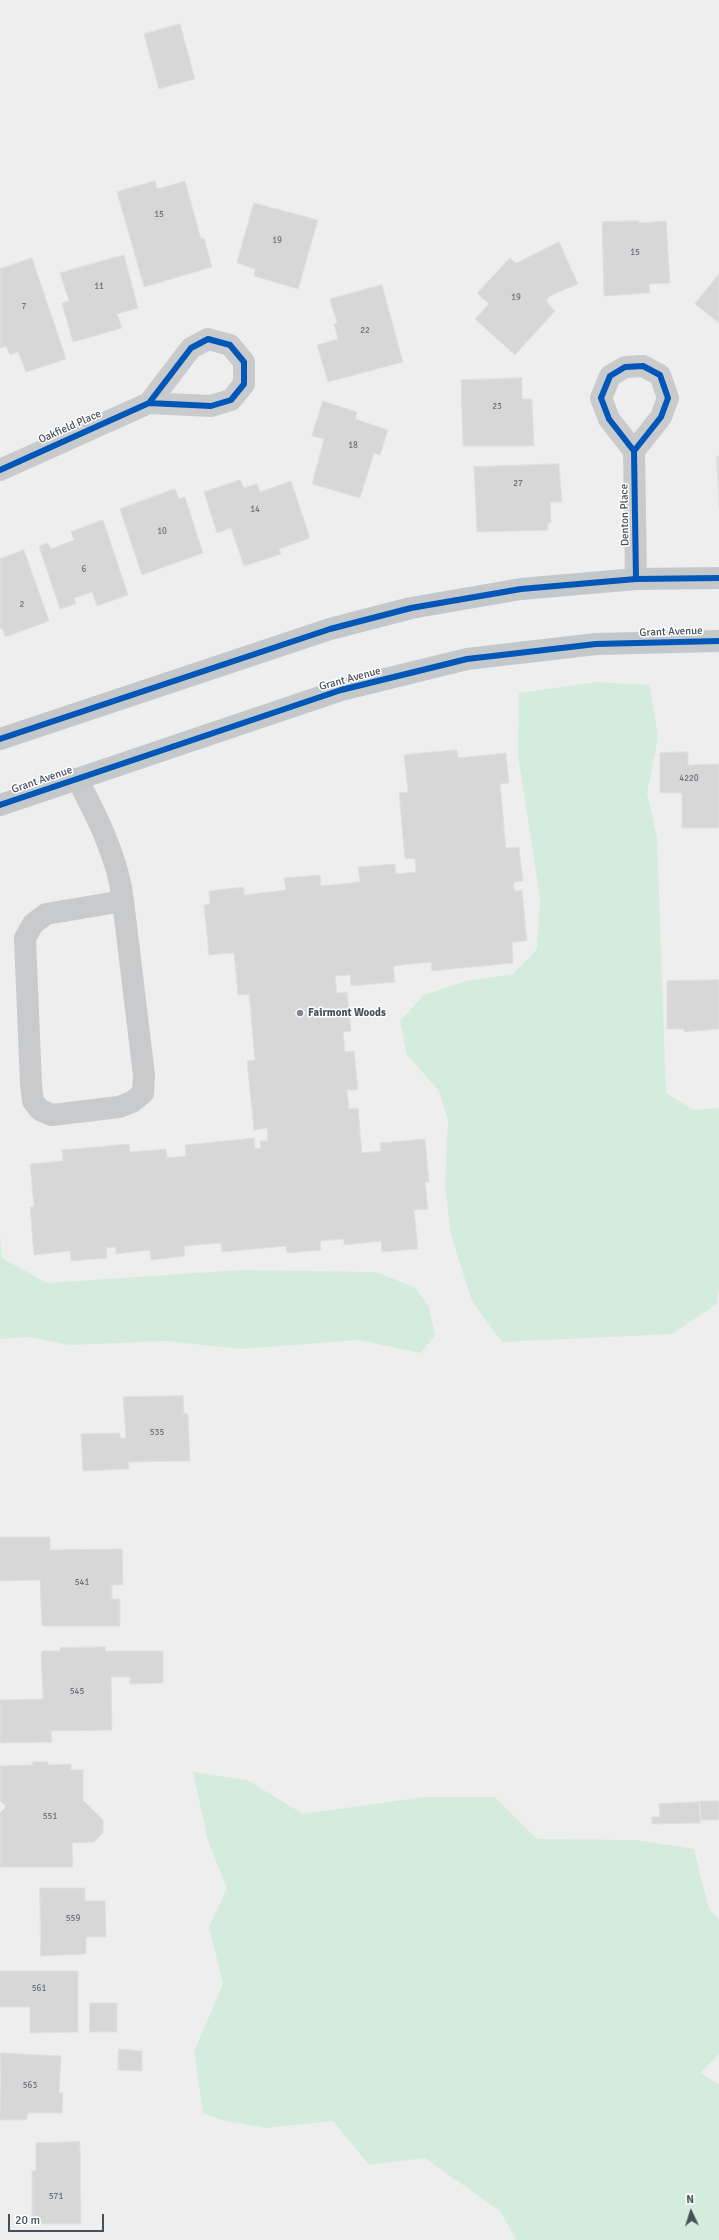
<!DOCTYPE html>
<html>
<head>
<meta charset="utf-8">
<style>
	body { margin:0 }
	#map { position:relative; width:719px; height:2240px; overflow:hidden; background:#eee; font-family:Signika,sans-serif }
	canvas { display:block }
	.north { position:absolute; left:671px; top:2192px; width:40px; height:40px; -webkit-text-stroke:3px #fff; paint-order:stroke; rotate:356deg; font-size:11px; font-weight:700; line-height:16px; text-align:center; color:#475059 }
	.north::after { content:''; display:block; margin:auto; width:14px; height:18px; background:#475059; clip-path:polygon(50% 0,100% 100%,50% 72%,0 100%) }
	.scale { position:absolute; left:8px; top:2214px; width:96px; height:18px; box-sizing:border-box; border:2px solid #475059; border-top:0; padding-left:5px; font-size:12px; line-height:14px; white-space:nowrap; color:#475059; -webkit-text-stroke:3px #fff; paint-order:stroke }
</style>
</head>
<body>
<div id="map">
<canvas width="719" height="2240"></canvas>
<div class="north">N</div>
<div class="scale">20 m</div>
</div>
<script>
const c = document.querySelector('canvas').getContext('2d');
c.lineJoin = 'round';
function paint(path, color) { c.fillStyle = color; c.fill(path, 'evenodd'); }
function stroke(path, color, width, dash) { c.strokeStyle = color; c.lineWidth = width; c.lineCap = dash ? 'butt' : 'round'; c.setLineDash(dash || []); c.stroke(path); }
function write(font, color, halo, rows, align = 'center') {
  c.font = font + ' Signika,sans-serif'; c.lineWidth = 3; c.setLineDash([]); c.textBaseline = 'middle'; c.strokeStyle = halo; c.fillStyle = color; for (const [text, x, y, turn = 0] of rows) {
    c.save(); c.translate(x, y); c.rotate((+turn || 0) * Math.PI / 180); c.textAlign = isNaN(turn) ? turn : align; if (halo) c.strokeText(text, 0, 0); c.fillText(text, 0, 0); c.restore();
  }
}
const green = new Path2D(`
	M596,682L650,685L658,738L647,793L657,837L666,1093L694,1110L719,1108V1288L717,1304L672,1334L502,1342L472,1301L451,1235L445,1186L448,1120L439,1091L407,1055L400,1021L424,995L466,981L513,974L537,949L540,898L518,755L519,693Z
	M0,1233L2,1258L47,1283L240,1270L376,1272L414,1287L429,1306L435,1336L420,1353L359,1340L241,1349L165,1341L69,1345L28,1337L0,1339Z
	M193,1772L247,1780L303,1814L424,1797H495L537,1839L637,1840L694,1849L709,1909L719,1919V2054L700,2073L719,2084V2240H516L501,2212L425,2158L369,2165L333,2121L266,2128L221,2120L203,2113L194,2052L223,1984L209,1927L227,1888L208,1841Z`);
const building = new Path2D(`
	M180,24L195,79L159,89L144,34Z
	M155,181L157,189L185,181L201,239L204,238L212,267L144,287L117,192Z
	M254,203L318,220L298,289L254,276L255,269L237,263Z
	M639,221V223L666,221L670,283L649,284L650,293L604,296L602,222Z
	M559,242L578,284L550,296L546,301L555,311L515,355L475,319L489,304L477,293L510,258L516,263Z
	M124,255L138,308L117,314L122,328L73,342L62,303L69,301L60,273Z
	M32,258L66,359L26,372L18,352L10,355L6,346L0,348V269Z
	M719,274V323L695,304Z
	M382,285L403,362L328,382L317,345L338,339L334,324L337,323L330,299Z
	M522,378V399H532L534,446H463L461,380Z
	M323,401L357,412L355,419L388,430L380,455L374,453L360,498L312,484L324,439L312,436Z
	M717,456H719V507Z
	M559,464L562,502H550L551,523H548V530L477,532L474,467Z
	M240,480L244,488L257,484L260,492L291,481L310,538L279,549L281,554L244,566L231,528L217,533L204,492Z
	M175,489L179,499L185,497L203,553L142,575L120,509Z
	M103,520L128,595L97,606L92,592L74,598L76,604L60,609L39,546L48,543L51,549L74,540L71,532Z
	M24,550L49,621L5,637L2,628L0,629V559Z
	M457,750L458,758L506,753L509,783L500,784L506,848L519,847L523,881L514,882V891L522,890L527,941L512,942L513,963L432,971L431,962L393,966L395,982L351,986L350,975L335,976L337,993L347,992L351,1031L343,1032L345,1052L354,1051L358,1090H347L349,1109L358,1108L362,1153L381,1151L380,1143L425,1139L429,1182H425L428,1209L414,1210L418,1249L382,1252L381,1241L344,1245V1239L320,1241L321,1250L287,1253L286,1246L222,1252L221,1243L184,1246L185,1256L151,1260L150,1250L116,1254V1247L106,1248L107,1258L71,1261L70,1251L34,1255L30,1207H34L30,1164L63,1161L62,1150L129,1144L130,1152L166,1149L167,1158L186,1156L185,1145L254,1138L255,1149L261,1148L260,1141H268L267,1128L254,1130L247,1061L255,1060L249,994L238,995L234,953L209,955L204,905L210,904L209,891L244,887V895L286,890L284,878L320,875L321,886L360,882L358,867L395,864L396,874L416,872L415,858L405,859L399,793L408,792L404,755Z
	M688,752V765L719,764V828H682V793H660V753Z
	M719,980V1029L684,1032V1029H667V981Z
	M183,1396L184,1413L188,1414L190,1461L128,1462L129,1469L83,1471L81,1434L120,1433V1438H126L123,1397Z
	M0,1537H50V1550L122,1549L123,1585H112V1599H120V1626H42L40,1580L0,1581Z
	M105,1647L106,1651H163V1683L130,1684V1677H111L112,1730L51,1731L52,1742L0,1743V1700L43,1699L41,1656L42,1651H60V1648Z
	M32,1762H48V1765L71,1764V1770H83V1800L103,1820V1833L94,1842L72,1843L73,1867H0V1813L5,1808V1805L0,1801V1766L33,1765Z
	M700,1801H719V1820H701Z
	M699,1802L700,1823L652,1824V1817H660L659,1804Z
	M40,1888H85V1901H105L106,1937H86V1954L41,1956Z
	M0,1971H78V2032L30,2033V2007H0Z
	M90,2003H117V2032H90Z
	M119,2049L142,2051V2071L118,2070Z
	M1,2053L61,2056L59,2093H63L62,2113H28L26,2120H0Z
	M80,2142L81,2224H32V2171L36,2170V2143Z`);
const minor = new Path2D(`
	M634,451L609,419L601,398L610,376L625,367L643,366L660,375L668,398L661,417L634,451L636,579
	M0,470L149,403L211,406L231,400L244,384V362L230,345L208,339L191,348L149,403
	M77,779C97,816 118,858 123,901L144,1075L143,1093L132,1102L119,1107L52,1115L40,1110L33,1101L31,1085L25,938L33,924L46,914L123,901`);
const major = new Path2D(`
	M0,739L330,629L411,608L521,589L636,579L719,578
	M0,805L341,690L467,659L596,644L719,641`);
const cycleway = new Path2D(`
	M634,451L609,419L601,398L610,376L625,367L643,366L660,375L668,398L661,417L634,451L636,579
	M0,470L149,403L211,406L231,400L244,384V362L230,345L208,339L191,348L149,403
	M0,739L330,629L411,608L521,589L636,579L719,578
	M0,805L341,690L467,659L596,644L719,641`);
const markers = [
	[300,1013,4,"#81878d"]
];
const numberNames = [
	["15",159,215],
	["19",277,241],
	["15",635,253],
	["11",99,287],
	["19",516,298],
	["7",24,307],
	["22",365,331],
	["23",497,407],
	["18",353,446],
	["27",518,484],
	["14",255,510],
	["10",162,532],
	["6",84,570],
	["2",22,605],
	["4220",689,779],
	["535",157,1433],
	["541",82,1583],
	["545",77,1692],
	["551",50,1817],
	["559",73,1919],
	["561",39,1989],
	["563",30,2086],
	["571",56,2197]
];
const streetNames = [
	["Oakfield Place",70,427,-24],
	["Denton Place",625,515,-91],
	["Grant Avenue",671,632,-2],
	["Grant Avenue",350,679,-15],
	["Grant Avenue",42,780,-19]
];
const poiNames = [
	["Fairmont Woods",308,1013]
];
paint(green, '#d4ecdd');
paint(building, '#d7d7d8');
stroke(building, '#dfe0e1', 1);
stroke(minor, '#c8cacc', 22);
stroke(major, '#c4c8ca', 22);
stroke(cycleway, '#0057b8', 6);
for (const [x, y, r, color] of markers) { const dot = new Path2D(); dot.arc(x, y, r, 0, 2 * Math.PI); c.fillStyle = color; c.fill(dot); stroke(dot, '#fff', 1.5); }
write('9px', '#6c727a', null, numberNames);
write('11px', '#475059', '#fff', streetNames);
write('bold 11px', '#475059', '#fff', poiNames, 'left');
</script>
</body>
</html>
